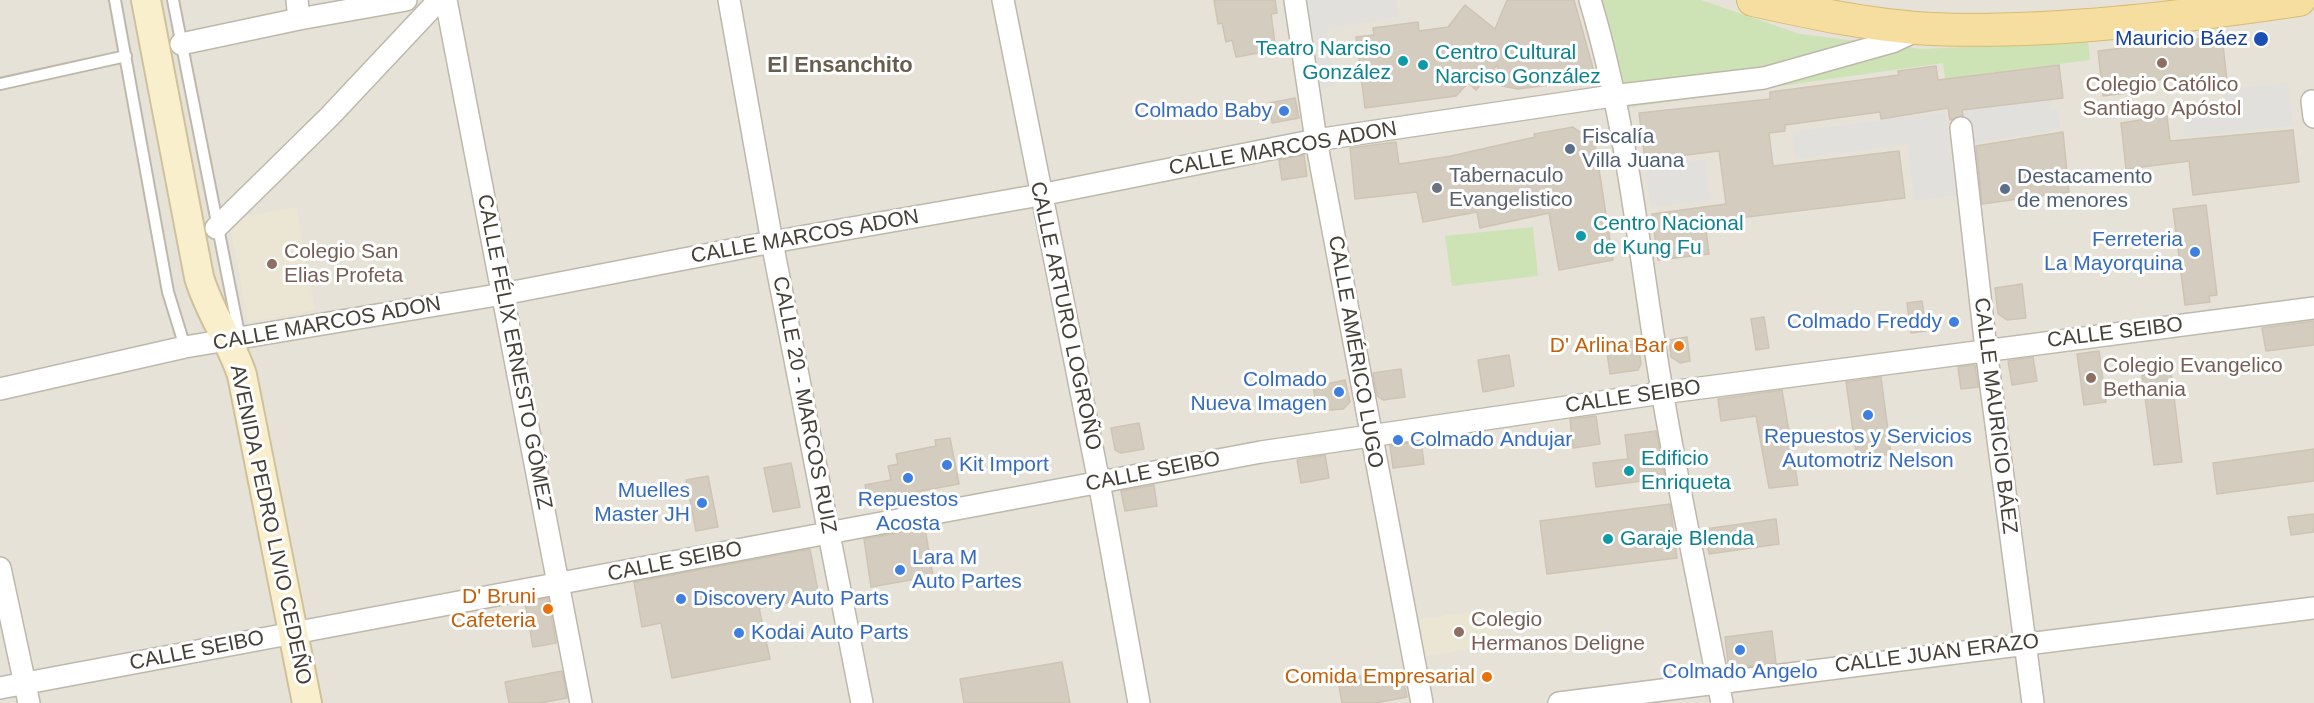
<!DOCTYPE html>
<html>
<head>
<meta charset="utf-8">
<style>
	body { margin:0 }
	canvas { display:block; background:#f3f0e9 }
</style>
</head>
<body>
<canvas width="2314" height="703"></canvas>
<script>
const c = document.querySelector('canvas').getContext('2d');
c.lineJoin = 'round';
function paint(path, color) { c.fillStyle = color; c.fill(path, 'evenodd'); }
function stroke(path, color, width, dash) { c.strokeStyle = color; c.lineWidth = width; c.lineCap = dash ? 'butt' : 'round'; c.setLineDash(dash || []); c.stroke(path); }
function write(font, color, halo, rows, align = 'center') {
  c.font = font + ' Arial,sans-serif'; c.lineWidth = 6; c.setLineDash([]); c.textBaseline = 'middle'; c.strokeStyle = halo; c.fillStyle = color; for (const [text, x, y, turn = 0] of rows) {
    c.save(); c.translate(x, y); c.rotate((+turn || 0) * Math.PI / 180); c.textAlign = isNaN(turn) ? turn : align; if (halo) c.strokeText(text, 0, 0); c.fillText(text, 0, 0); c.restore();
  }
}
const residential = new Path2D(`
	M0,0H2314V703H0Z`);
const education = new Path2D(`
	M296,207L315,310L248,322L229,219Z
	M1494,608L1499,645L1425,656L1419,619Z`);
const green = new Path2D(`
	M1601,0H1701L1800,34L1922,49L2088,41L2090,60L1945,79L1943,63L1625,108Z
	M1533,227L1538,276L1452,286L1445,236Z`);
const parking = new Path2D(`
	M1308,0H1396L1399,17L1327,28L1336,85L1321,87Z
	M2288,83L2293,126L2185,137L2182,108L2226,104L2225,89Z
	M2052,99L2050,109H2058L2061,129L1963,145L1960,128L1950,130V120L1963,118L1962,110Z
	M1945,112L1956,195L1915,201L1907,144L1796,159L1792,132Z
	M1705,159L1710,200L1651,207L1646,167Z`);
const building = new Path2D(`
	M1214,0H1275L1277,13L1271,14L1276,50L1236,57L1232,40L1226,42L1222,23L1218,24Z
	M1507,0H1574L1596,79L1518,89L1502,86L1497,65L1476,90L1468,83L1456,96L1365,108L1356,37L1374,35L1373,28L1418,22L1419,31L1448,27L1465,5L1495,29Z
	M2222,36L2227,81L2203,84L2202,75L2126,84L2127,93L2103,96L2098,51Z
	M2059,65L2063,98L1962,110L1963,116L1950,120L1948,108L1881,119L1880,112L1785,125V131L1769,133L1773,166L1899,151L1905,198L1705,222L1709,254L1658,260L1652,214L1726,204L1719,151L1645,160L1639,113L1770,99V92L1899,75L1898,71L1936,66L1938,80Z
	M1295,98L1299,118L1272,123L1269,103Z
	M2167,116L2170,141L2293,130L2299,182L2193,195L2189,161L2126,169L2121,123Z
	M1573,127L1595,143L1613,260L1559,270L1549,213L1480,228L1477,212L1423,222L1417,192L1355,199L1350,148L1396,142L1399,164L1451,156L1535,137L1534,134Z
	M2063,132L2069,192L1982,204L1976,146Z
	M1304,155L1307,176L1282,180L1279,160Z
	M2206,205L2217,295L2209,296L2210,302L2185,305L2173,209Z
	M2022,284L2026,318L2007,320L1998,314L1995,288Z
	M1922,301L1926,331L1911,333L1907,303Z
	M1764,317L1769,348L1756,350L1751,319Z
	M2314,321V345L2266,351L2262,328Z
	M1687,337L1690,361L1680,363L1671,357L1669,340Z
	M1638,340L1641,364L1638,370L1610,374L1606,345Z
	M2099,351L2106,402L2084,405L2077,354Z
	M1509,355L1514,386L1483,392L1478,360Z
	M2033,357L2037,381L2012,385L2008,361Z
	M1975,365L1978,387L1961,389L1958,367Z
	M1401,369L1405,397L1383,400L1377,396L1373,373Z
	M2171,372L2182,462L2154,465L2142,375Z
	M1881,377L1891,454L1857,459L1846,382Z
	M1345,380L1350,402L1343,409L1318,411L1313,387Z
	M1782,390L1798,485L1769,488L1756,416L1721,421L1718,399Z
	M1596,416L1600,444L1573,448L1570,419Z
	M1139,423L1144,449L1121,453L1115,450L1111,428Z
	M1656,431L1665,478L1596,487L1593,463L1628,459L1625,435Z
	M950,438L959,484L873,500L868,497L865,485L891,480L888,466L898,464L896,454L936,446L935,440Z
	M1421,441L1424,464L1393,468L1390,446Z
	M2314,449V481L2217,494L2213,463Z
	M1325,455L1329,478L1301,483L1297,460Z
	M791,463L800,507L773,512L764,468Z
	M708,476L718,527L696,531L686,480Z
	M1154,485L1157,506L1125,511L1121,491Z
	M1670,504L1677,558L1547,574L1540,521Z
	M2314,514V532L2291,535L2288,517Z
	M1776,519L1779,544L1709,554L1705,529Z
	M925,528L933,576L871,587L864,539Z
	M810,549L819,597L759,608L770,659L672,678L661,623L642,627L634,582Z
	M548,598L556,643L533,647L525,603Z
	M1772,631L1776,663L1737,668L1728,663L1725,637Z
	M1062,662L1070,703H964L960,679Z
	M562,671L567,698L540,703H509L505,682Z
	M1402,673L1407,697L1375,703H1342L1338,680L1361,676L1362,681Z`);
const service = new Path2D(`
	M115,0L168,292L185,347
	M173,0L240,339
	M0,84L126,56`);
const minor = new Path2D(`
	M297,0L299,19
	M446,0L581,703
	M729,0L772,242L862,703
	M1003,0L1099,482L1139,703
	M1295,0L1316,140L1422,703
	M1590,0C1625,116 1638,241 1657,360C1675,475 1700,589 1722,703
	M181,44L299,19L406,0
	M2312,101L2314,117
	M1961,128L1986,349L2033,703
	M216,228L330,116L439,0
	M0,389L185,347L503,294L772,242L1040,195L1316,140L1612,96L1764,78L1892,42L1920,29
	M0,568L29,703
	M0,688L1261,452L1662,393L2314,308
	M1559,703L2314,608`);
const secondary = new Path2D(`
	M146,0L199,277C209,312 231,341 242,375L307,703`);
const primary = new Path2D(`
	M1753,0C1812,13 1872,26 1932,29C2050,34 2182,17 2299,0`);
const markers = [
	[2261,39,8,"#1a4fb4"],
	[1403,61,6,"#0f9aa8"],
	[2162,63,6,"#8d6e63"],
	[1423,65,6,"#0f9aa8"],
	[1284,111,6,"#3f7fe0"],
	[1570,149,6,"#5c6f8a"],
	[1437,188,6,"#6b7280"],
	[2005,189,6,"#5c6f8a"],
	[1581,236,6,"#0f9aa8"],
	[2195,252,6,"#3f7fe0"],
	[272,264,6,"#8d6e63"],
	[1954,322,6,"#3f7fe0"],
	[1679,346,6,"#e8710a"],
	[2091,378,6,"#8d6e63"],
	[1339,392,6,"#3f7fe0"],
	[1868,415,6,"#3f7fe0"],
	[1398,440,6,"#3f7fe0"],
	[947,465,6,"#3f7fe0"],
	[1629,471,6,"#0f9aa8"],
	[908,478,6,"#3f7fe0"],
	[702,503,6,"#3f7fe0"],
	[1608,539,6,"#0f9aa8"],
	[900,570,6,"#3f7fe0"],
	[681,599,6,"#3f7fe0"],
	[548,609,6,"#e8710a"],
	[1459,632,6,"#8d6e63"],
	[739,633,6,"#3f7fe0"],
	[1740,650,6,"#3f7fe0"],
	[1487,677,6,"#e8710a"]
];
const transitNames = [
	["Mauricio Báez",2248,39]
];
const cultureNames = [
	["Teatro Narciso",1391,49,"right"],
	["González",1391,73,"right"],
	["Centro Cultural",1435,53],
	["Narciso González",1435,77],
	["Centro Nacional",1593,224],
	["de Kung Fu",1593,248],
	["Edificio",1641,459],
	["Enriqueta",1641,483],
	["Garaje Blenda",1620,539]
];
const educationNames = [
	["Colegio Católico",2162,85,"center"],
	["Santiago Apóstol",2162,109,"center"],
	["Colegio San",284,252],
	["Elias Profeta",284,276],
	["Colegio Evangelico",2103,366],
	["Bethania",2103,390],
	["Colegio",1471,620],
	["Hermanos Deligne",1471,644]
];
const shopNames = [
	["Colmado Baby",1272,111],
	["Ferreteria",2183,240],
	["La Mayorquina",2183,264],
	["Colmado Freddy",1942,322],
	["Colmado",1327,380],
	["Nueva Imagen",1327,404],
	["Repuestos y Servicios",1868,437,"center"],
	["Automotriz Nelson",1868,461,"center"],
	["Colmado Andujar",1410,440,"left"],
	["Kit Import",959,465,"left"],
	["Muelles",690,491],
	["Master JH",690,515],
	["Repuestos",908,500,"center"],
	["Acosta",908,524,"center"],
	["Lara M",912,558,"left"],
	["Auto Partes",912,582,"left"],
	["Discovery Auto Parts",693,599,"left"],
	["Kodai Auto Parts",751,633,"left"],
	["Colmado Angelo",1740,672,"center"]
];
const serviceNames = [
	["Fiscalía",1582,137],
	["Villa Juana",1582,161],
	["Destacamento",2017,177],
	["de menores",2017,201]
];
const streetNames = [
	["CALLE MARCOS ADON",1283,149,-10],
	["CALLE MARCOS ADON",805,237,-10],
	["CALLE ARTURO LOGROÑO",1065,316,78],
	["CALLE MARCOS ADON",327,324,-10],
	["CALLE SEIBO",2115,333,-7],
	["CALLE FÉLIX ERNESTO GÓMEZ",514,352,79],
	["CALLE AMÉRICO LUGO",1355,352,80],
	["CALLE SEIBO",1633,397,-8],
	["CALLE 20 - MARCOS RUIZ",804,405,79],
	["CALLE MAURICIO BÁEZ",1995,416,83],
	["CALLE SEIBO",1153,472,-11],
	["AVENIDA PEDRO LIVIO CEDEÑO",270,525,78],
	["CALLE SEIBO",675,562,-11],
	["CALLE SEIBO",197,651,-11],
	["CALLE JUAN ERAZO",1937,654,-7]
];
const worshipNames = [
	["Tabernaculo",1449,176],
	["Evangelistico",1449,200]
];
const foodNames = [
	["D' Arlina Bar",1667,346],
	["D' Bruni",536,597],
	["Cafeteria",536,621],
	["Comida Empresarial",1475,677]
];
const neighbourhoodNames = [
	["El Ensanchito",840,66]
];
paint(residential, '#e6e2d7');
paint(education, '#ebe5d4');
paint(green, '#cee3b5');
paint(parking, '#e2e0dd');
paint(building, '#d3ccbf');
stroke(building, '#cec4b3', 1.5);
stroke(service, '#beb8ac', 14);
stroke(minor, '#beb8ac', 24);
stroke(secondary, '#cec29c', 32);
stroke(primary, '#d9bb70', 34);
stroke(service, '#fff', 10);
stroke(minor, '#fff', 21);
stroke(secondary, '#faefcc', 28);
stroke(primary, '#f5de9f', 32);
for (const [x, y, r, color] of markers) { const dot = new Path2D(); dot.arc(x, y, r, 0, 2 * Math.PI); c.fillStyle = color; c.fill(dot); stroke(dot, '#fff', 2); }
write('21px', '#164399', '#fff', transitNames, 'right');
write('21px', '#0d838f', '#fff', cultureNames, 'left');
write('21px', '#785e54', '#fff', educationNames, 'left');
write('21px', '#366cbe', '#fff', shopNames, 'right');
write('21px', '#4e5e75', '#fff', serviceNames, 'left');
write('21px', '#464138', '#fff', streetNames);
write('21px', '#5b616d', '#fff', worshipNames, 'left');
write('21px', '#c56008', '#fff', foodNames, 'right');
write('bold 22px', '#685e50', '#fff', neighbourhoodNames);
</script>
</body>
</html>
